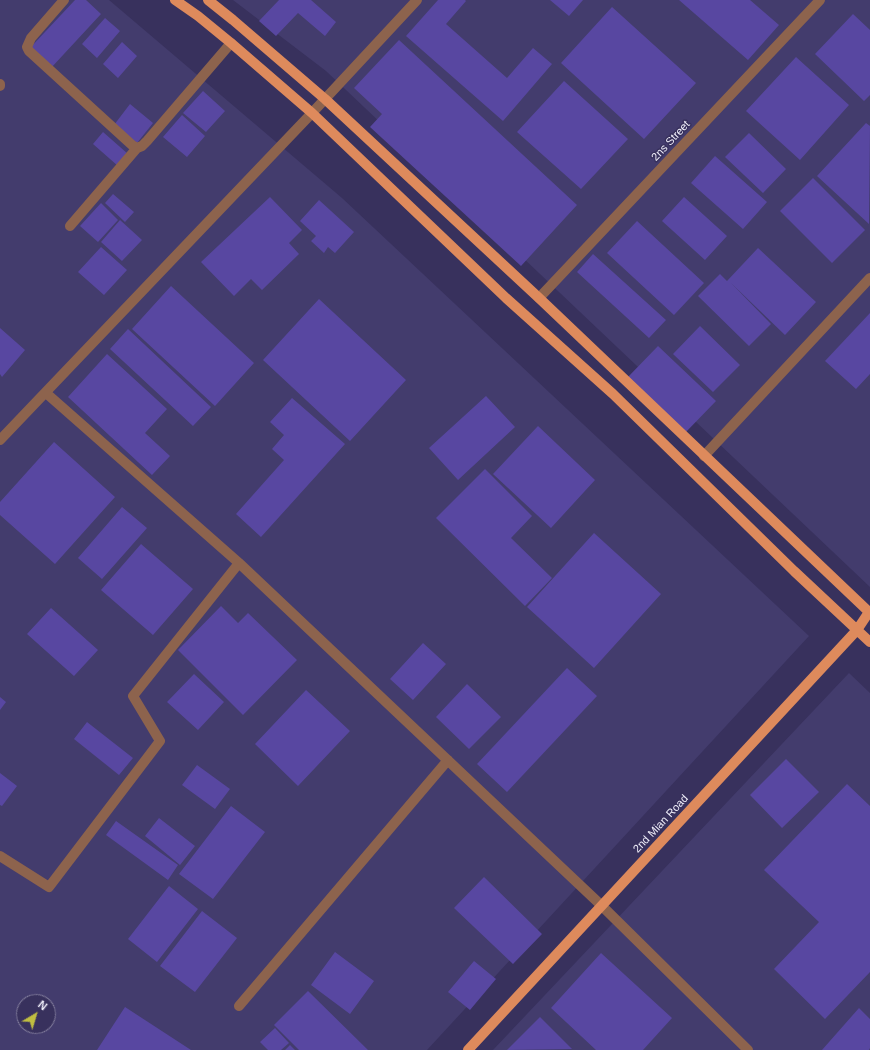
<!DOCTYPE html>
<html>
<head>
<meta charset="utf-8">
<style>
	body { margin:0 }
	#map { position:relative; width:870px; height:1050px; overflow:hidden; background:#38315d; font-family:Helvetica,sans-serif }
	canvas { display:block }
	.north { position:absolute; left:16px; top:994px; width:40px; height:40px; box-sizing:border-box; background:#38315d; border:1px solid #827d9c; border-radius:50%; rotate:38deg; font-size:11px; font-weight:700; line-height:16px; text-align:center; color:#f1f0fb }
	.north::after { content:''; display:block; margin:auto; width:14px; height:18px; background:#c0be41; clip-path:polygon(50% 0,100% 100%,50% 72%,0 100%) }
</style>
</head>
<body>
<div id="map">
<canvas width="870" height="1050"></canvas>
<div class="north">N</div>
</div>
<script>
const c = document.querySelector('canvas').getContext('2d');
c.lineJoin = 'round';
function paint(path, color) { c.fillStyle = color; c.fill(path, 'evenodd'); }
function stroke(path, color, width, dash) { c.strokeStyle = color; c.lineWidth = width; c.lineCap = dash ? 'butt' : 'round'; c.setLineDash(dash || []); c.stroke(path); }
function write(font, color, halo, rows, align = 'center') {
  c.font = font + ' Helvetica,sans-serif'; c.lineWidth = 3; c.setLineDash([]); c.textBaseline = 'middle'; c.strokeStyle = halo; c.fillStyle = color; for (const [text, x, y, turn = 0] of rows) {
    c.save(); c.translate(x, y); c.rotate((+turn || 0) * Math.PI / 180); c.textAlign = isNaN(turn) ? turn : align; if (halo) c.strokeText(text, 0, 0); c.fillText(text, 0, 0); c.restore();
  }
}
const built = new Path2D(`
	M0,0H109L342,198L809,636L427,1050H0ZM24,1002H48V1026H24Z
	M233,0H870V587L326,71Z
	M849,673L870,693V1050H493Z`);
const building = new Path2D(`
	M75,0H86L101,14L51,68L30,48Z
	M279,0H311L336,22L325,36L298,13L276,36L259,21Z
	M438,0H465L466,1L446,24L507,78L533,48L552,64L503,121L406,36Z
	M550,0H583L569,16Z
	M679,0H750L779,25L748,60Z
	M612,7L696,83L644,139L561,63Z
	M853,14L870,30V95L864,101L815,54Z
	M105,18L120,31L97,58L82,44Z
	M399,40L577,205L521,266L370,127L382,114L354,88Z
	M122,42L137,56L118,78L103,64Z
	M796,57L849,105L800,160L746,111Z
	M564,81L628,139L581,189L517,132Z
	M203,91L225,111L206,132L183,113Z
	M130,104L153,123L137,143L114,125Z
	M182,115L205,136L187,157L163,137Z
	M866,123L870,126L869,224L817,176Z
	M103,132L128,154L118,166L93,144Z
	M749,133L786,169L763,193L725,157Z
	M715,156L767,202L743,229L691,183Z
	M813,178L865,230L832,263L780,211Z
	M113,194L134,212L125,222L105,203Z
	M270,197L302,230L289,243L299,254L262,290L251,279L234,296L201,262Z
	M684,197L727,236L705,260L662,221Z
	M319,200L354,232L335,253L328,247L324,253L311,241L316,236L300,221Z
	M101,203L118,220L98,242L80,226Z
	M120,220L142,240L122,261L101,242Z
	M637,221L704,283L674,315L607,253Z
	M101,247L127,270L104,295L78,272Z
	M758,248L816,302L785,335L731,283L771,324L749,346L698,296L720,274L727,281Z
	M593,254L666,320L649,338L577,272Z
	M171,286L254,363L215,406L132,329Z
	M319,299L406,380L350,441L263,360Z
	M870,313V374L856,389L825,361Z
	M700,326L740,365L713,392L673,354Z
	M0,328L25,350L2,377L0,374Z
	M128,329L211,407L193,426L110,349Z
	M658,346L716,401L686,432L628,377Z
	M107,354L167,409L145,433L170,456L152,475L68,397Z
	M486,396L515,427L458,480L429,448Z
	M292,398L345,444L261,537L236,514L284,460L272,449L284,435L270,422Z
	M538,426L595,480L551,528L493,474Z
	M54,442L115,497L55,564L0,515V502Z
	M485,469L532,516L511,538L552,578L525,606L436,518Z
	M122,507L147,528L102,579L78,558Z
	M594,533L661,594L594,668L527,607Z
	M141,544L193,589L153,635L101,590Z
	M221,606L238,623L248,613L297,660L243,715L178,650Z
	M51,608L98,650L74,676L27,634Z
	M423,643L446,664L413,700L390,679Z
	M567,668L597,696L507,792L477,764Z
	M194,674L224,702L198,730L167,702Z
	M467,684L501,717L469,749L436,717Z
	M306,690L350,731L298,786L255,744Z
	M0,697L6,702L0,710Z
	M87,722L133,758L119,775L74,739Z
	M786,759L819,792L782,828L750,795Z
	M197,765L230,789L215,809L182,785Z
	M0,773L17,786L2,806L0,805Z
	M847,784L870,806V972L825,1019L774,969L819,922L764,870Z
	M231,806L265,832L213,899L179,874Z
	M159,818L195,846L180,865L145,836Z
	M116,821L178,865L168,880L106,835Z
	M484,877L542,934L513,964L454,908Z
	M169,886L198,909L157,962L128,939Z
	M202,911L237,938L195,992L160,966Z
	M335,952L374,981L350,1014L311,985Z
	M601,953L672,1018L643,1050H596L551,1008Z
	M474,961L496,979L470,1010L448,992Z
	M308,991L368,1050H299L274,1025Z
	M125,1007L191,1050H97Z
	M859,1008L870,1019V1048L869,1050H822Z
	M540,1017L572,1049L507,1050Z
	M275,1028L289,1043L281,1050H268L260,1042Z
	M290,1045L295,1050H285Z`);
const minor = new Path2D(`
	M64,0L31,38L27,47L29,51L132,145L137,148L142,146L147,141L231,43
	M0,84V86
	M70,226L137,148
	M539,298L820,0
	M46,393L239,563L602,906L748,1050
	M0,440L312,113L417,0
	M704,456L870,278
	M0,856L49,887L160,741L133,696L239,563
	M239,1006L448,760`);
const major = new Path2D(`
	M175,0L198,16L231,43L312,113L506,298L613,394L794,571L870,642
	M208,0L233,20L325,99L539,298L870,613
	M468,1050L857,630L869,612`);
const streetNames = [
	["2ns Street",671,141,-47],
	["2nd Mian Road",661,824,-47]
];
paint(built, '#433c6d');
paint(building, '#5847a1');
stroke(minor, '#8d634d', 10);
stroke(major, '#de8a5c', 10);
write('11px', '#f1f0fb', '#38315d', streetNames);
</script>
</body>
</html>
